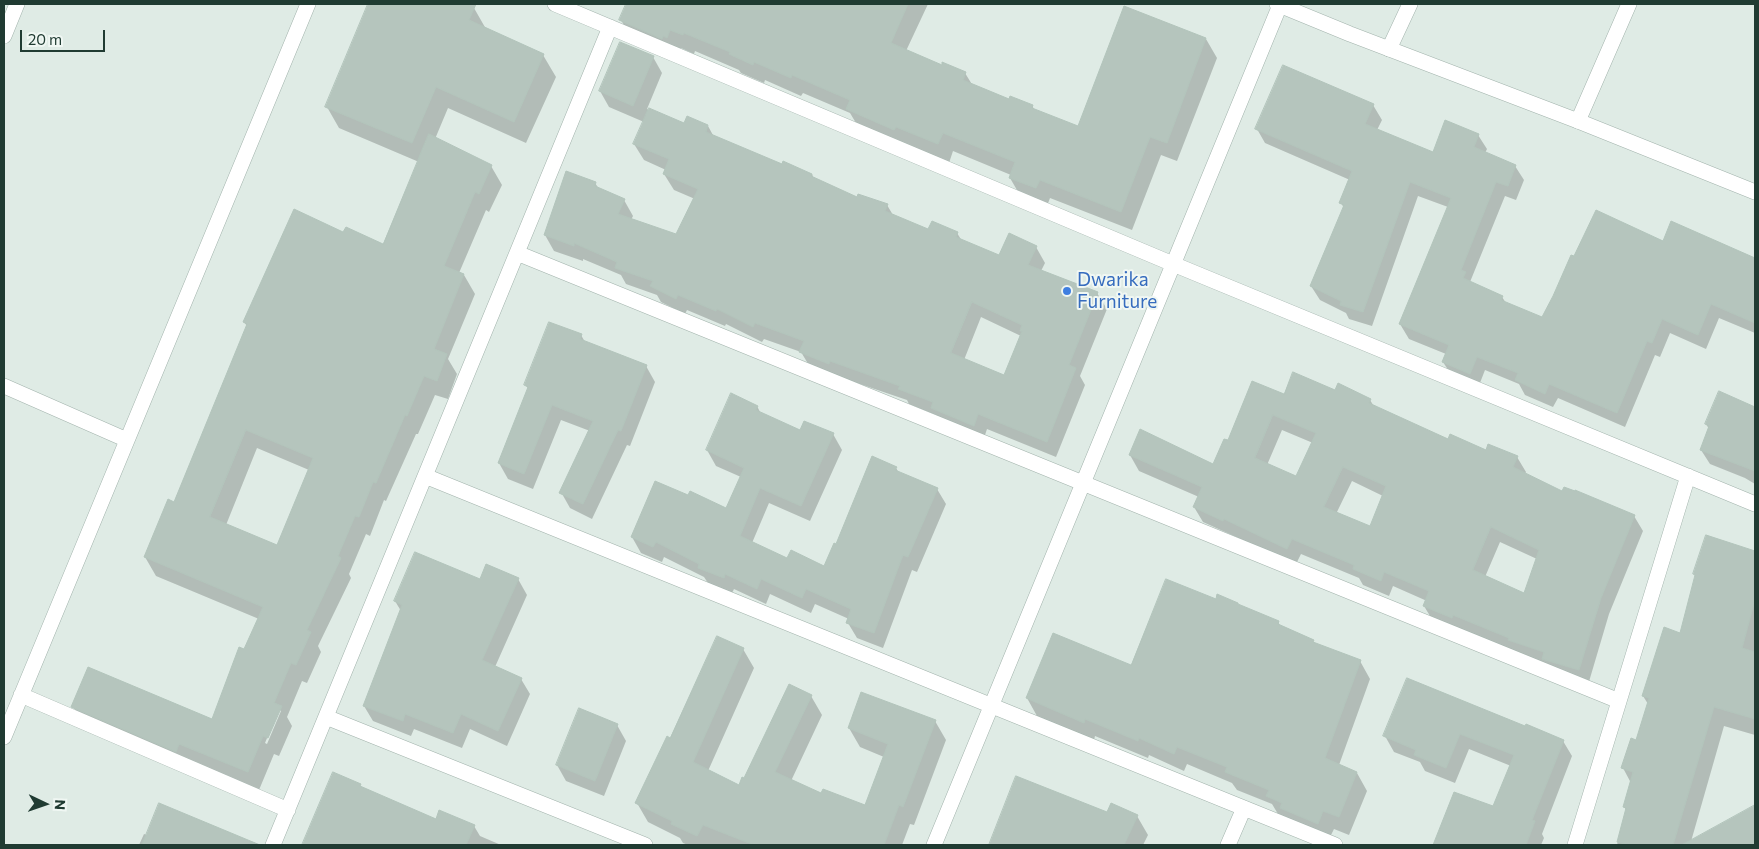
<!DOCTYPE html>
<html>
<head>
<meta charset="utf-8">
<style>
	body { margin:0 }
	#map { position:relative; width:1759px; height:849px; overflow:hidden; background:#dfebe5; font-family:Commissioner,sans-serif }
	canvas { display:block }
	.frame { position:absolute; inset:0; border:5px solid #203b32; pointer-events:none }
	.north { position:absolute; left:20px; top:779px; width:50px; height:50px; -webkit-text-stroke:4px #f0f7f3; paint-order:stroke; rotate:93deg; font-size:14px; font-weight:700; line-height:20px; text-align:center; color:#203b32 }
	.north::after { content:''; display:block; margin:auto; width:18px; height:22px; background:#203b32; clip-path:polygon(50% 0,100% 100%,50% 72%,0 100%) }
	.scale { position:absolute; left:20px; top:30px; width:85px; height:22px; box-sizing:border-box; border:2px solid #203b32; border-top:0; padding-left:6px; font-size:15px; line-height:18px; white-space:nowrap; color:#203b32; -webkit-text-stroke:4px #f0f7f3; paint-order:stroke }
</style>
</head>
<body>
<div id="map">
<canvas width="1759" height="849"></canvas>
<div class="frame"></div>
<div class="north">N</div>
<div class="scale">20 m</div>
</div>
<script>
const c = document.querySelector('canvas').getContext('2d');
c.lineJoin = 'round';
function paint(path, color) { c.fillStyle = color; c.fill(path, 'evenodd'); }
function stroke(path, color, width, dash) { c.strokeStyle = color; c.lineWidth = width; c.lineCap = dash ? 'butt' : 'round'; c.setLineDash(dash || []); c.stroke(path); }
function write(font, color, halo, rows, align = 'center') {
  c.font = font + ' Commissioner,sans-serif'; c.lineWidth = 4; c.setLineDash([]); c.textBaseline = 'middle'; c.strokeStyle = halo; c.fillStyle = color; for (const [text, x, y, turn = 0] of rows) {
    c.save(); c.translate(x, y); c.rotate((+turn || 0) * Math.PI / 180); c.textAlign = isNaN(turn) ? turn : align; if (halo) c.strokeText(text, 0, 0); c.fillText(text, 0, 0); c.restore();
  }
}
const shadow = new Path2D(`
	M370,4H465L474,8L486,29L543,55L556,77L526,143L448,108L435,139L491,166L502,185L489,212L486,210L459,273L464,275L475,294L448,359L457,374L448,399L435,395L418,434H416L386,501L384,500L370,536L366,534L349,574L351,578L318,646L321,652L307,683L302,681L287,717L292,726L279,756L274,754L259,790L84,725L73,706L212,721L259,619L156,576L145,557L174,503L247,326L244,322L344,234L383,245L419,162L339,128L327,107ZM257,448L309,470L277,546L226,525ZM279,709L281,711L267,744L265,743Z
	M627,4H787L771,47L790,54L812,4H928L906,51L942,66L965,73L973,86L1009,101L1032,106L1035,110L1079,127L1206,39L1217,58L1177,161L1161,155L1132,230L1050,198L1047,206L1021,197L1010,178L1011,175L953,151L949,163L859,128L850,113L803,93L801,96L765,80L764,83L741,73L739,70L695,51L694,54L681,48L678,56L632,39L621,20Z
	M653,57L662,73L647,109L684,125L708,126L714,137L783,165L812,174L814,179L858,198L887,205L893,215L929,231L957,233L962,241L999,257L1036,247L1045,263L1041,271L1097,293L1107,309L1080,376L1085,385L1056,457L987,429L983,441L941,424L936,415L909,404L907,400L810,367L801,352L764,339L762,342L726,324L725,326L687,310L685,314L661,302L657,295L626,284L621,275L583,259V261L554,251L545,235L595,183L599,189L624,200L633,216L631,220L677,236L695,199L674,190L664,174L666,170L644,160L634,144L644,122L609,107L600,91ZM981,317L1021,336L1005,376L964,360Z
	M1373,105L1382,120L1377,130L1434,153L1478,135L1487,149L1485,153L1515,166L1524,180L1516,200L1505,196L1470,282L1502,297L1506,303L1543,318L1663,243L1672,223L1755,259V333L1719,318L1706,349L1670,333L1660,357L1655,355L1625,427L1558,398L1553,407L1525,395L1519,384L1485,370L1478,388L1452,376L1443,362L1446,354L1409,339L1400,324L1448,207L1418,196L1372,326L1349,319L1346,313L1320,300L1311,286L1344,208L1341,203L1350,180L1265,143L1257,129Z
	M581,335L585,342L646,366L655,382L630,446L627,445L592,519L570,508L561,492L590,431L561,420L533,489L508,479L499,463L529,390L526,385Z
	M1335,392L1370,400L1375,408L1449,441L1486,452L1517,457L1526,472L1525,474L1563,493L1634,516L1643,531L1609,614L1588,685L1433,621L1424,606L1427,601L1393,586L1389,596L1363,585L1359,578L1301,554L1296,564L1203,522L1194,507L1199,497L1139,471L1130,455L1213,465L1228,442L1285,395ZM1282,430L1313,443L1297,477L1267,465ZM1352,481L1383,496L1370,528L1336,514ZM1500,542L1537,559L1525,595L1485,577Z
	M1719,392L1755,409V484L1745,478L1710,464L1701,450L1709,429L1706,424Z
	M757,406L761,414L801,431L833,434L842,450L810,521L769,503L752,543L788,560L825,568L837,546L896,468L899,473L937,489L946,504L917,572L912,570L883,648L857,638L848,623L849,619L815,604L811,613L770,594L766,604L734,589L732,593L708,583L704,577L664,557L662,562L641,553L632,537L688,496L726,510L741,477L716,466L707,450Z
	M1707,536L1755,552V735L1724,726L1690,845H1617L1626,810L1624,806L1631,783L1623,768L1637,742L1648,704L1643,696L1681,634Z
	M518,579L527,595L495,667L521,679L530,694L507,746L470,729L462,748L414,729L411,736L373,721L364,706L401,611L395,601L480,581Z
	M1216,600L1278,622L1281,627L1313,641L1315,644L1360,661L1370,679L1339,765L1357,773L1367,791L1349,835L1334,829L1328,841L1278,814L1272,804L1237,790L1232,783L1187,764L1184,771L1149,755L1148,758L1095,736L1094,740L1037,716L1027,698L1131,667Z
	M743,649L754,668L708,771L740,787L811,696L822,715L791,781L822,795L866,806L884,757L860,747L849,728L935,721L946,740L914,825L910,824L902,845H717L714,844L713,845H688L683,843L680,838L648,822L637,803L671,739Z
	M617,725L626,741L604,796L566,781L557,765Z
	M1526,728L1563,741L1572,756L1542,834L1544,838L1541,845H1434L1455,793L1494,808L1511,766L1469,749L1455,783L1425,771L1420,762L1394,752L1385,736Z
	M333,773L360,785L362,789L436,821L474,826L480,836L501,845H303Z
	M1755,807V845H1712L1706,834Z
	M1005,812L1108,814L1137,816L1148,835L1143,845H991Z
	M223,831L232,845H139L144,834L147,835Z`);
const building = new Path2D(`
	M368,4H476L469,20L544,54L514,122L436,87L412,143L325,107Z
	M626,4H908L891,43L942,65V62L966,72L963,80L1009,99L1010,96L1033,105L1032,108L1078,126L1124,6L1206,38L1167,143L1150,137L1121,212L1040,180L1036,188L1009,178L1015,162L943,133L938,144L896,127L894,130L846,109L850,100L792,75L791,78L754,62L753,65L729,54L730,52L684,33L683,35L670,30L667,38L663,36L662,39L619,20Z
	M620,42L654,56L633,106L599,91Z
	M1283,65L1374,104L1365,124L1433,152L1445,120L1479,134L1474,147L1516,165L1508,186L1496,182L1461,270L1466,272L1463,278L1503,296L1501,300L1542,317L1553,296L1571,255L1574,256L1596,210L1663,241L1671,221L1755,258V323L1711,304L1698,335L1662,319L1652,343L1647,341L1617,413L1549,384L1545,394L1515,380L1518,373L1477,357L1470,374L1442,362L1449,345L1399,324L1451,198L1410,182L1363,312L1340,305L1341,301L1310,286L1344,205L1339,203L1352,171L1255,129Z
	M649,108L684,123L687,116L708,125L706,132L782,164L783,161L812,174L811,176L857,197L858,194L888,204L885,211L928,229L932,221L958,232L956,237L999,255L1009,233L1037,246L1028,265L1098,292L1069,365L1076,368L1047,442L978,414L974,426L931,408L933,402L898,389L900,386L830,361L829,364L799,352L804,341L755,323L753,327L717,309L716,311L678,295L676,299L650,286L653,281L615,268L617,262L574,243V246L544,235L566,171L596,182L595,186L625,199L618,214L676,234L698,189L663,174L669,159L633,144ZM972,302L1022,325L1020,331H1022L1004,375L951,353Z
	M429,134L492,165L479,194L475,192L444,266L464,274L434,349L447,354L437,381L424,376L407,416L405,415L376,483L373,482L359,517L355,516L338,556L341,558L307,630L311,632L296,665L291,663L274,703L282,706L268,738L263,736L248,772L179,744L176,752L71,707L88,667L212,719L239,647L244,649L263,607L144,557L168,499L174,502L247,324L243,322L294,209L343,232L346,227L383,244ZM246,430L313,458L277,545L210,517Z
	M549,322L582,334L580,339L647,365L621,431L618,430L583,504L559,493L593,421L552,405L524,474L498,463L528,387L524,385Z
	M1293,372L1335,390L1338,383L1371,399L1369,403L1448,439L1450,434L1486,450L1488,444L1518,456L1513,467L1562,491L1564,487L1575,491V490L1635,515L1601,598L1579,670L1542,659L1544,652L1508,640L1509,638L1453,615L1452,618L1423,606L1429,591L1384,572L1381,581L1353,569L1354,565L1292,539L1287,549L1224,519L1223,521L1193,507L1202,487L1129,455L1140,429L1213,464L1224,439L1228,440L1252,381L1284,394ZM1273,415L1316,433L1296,476L1255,458ZM1343,467L1386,486L1370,526L1324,507ZM1491,527L1539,550L1524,593L1473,570Z
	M1719,391L1755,407V471L1700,450L1709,426L1705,424Z
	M731,393L758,406L756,410L800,430L804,421L834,433L801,506L760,488L740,536L787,558L791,550L824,566L834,543L836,544L872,456L897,467L895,470L938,488L908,557L903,555L874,633L846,623L851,609L806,589L802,598L761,579L757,589L725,574L724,578L698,568L699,564L656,542L653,547L631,537L655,481L688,495L690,491L726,508L744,468L706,450Z
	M1706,535L1755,551V600L1742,648L1755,652V719L1714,707L1673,845H1630L1617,842L1626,808L1623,807L1633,772L1621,768L1631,738L1636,740L1649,698L1642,696L1664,627L1680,633L1695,575L1693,574Z
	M415,552L480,579L486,564L519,578L482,660L522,678L498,731L461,714L453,733L405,714L403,721L363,706L402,605L394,601Z
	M1166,579L1216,599L1217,594L1238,603V604L1279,621L1278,624L1314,640L1313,642L1361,660L1325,758L1357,772L1339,817L1323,811L1318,824L1280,808L1282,803L1266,796L1269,790L1225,772L1227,767L1177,747L1174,754L1139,738L1138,741L1085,719L1084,723L1026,698L1053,633L1131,665Z
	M717,636L744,648L693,762L739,785L742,777L744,778L789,684L812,695L775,772L821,793L823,789L865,805L888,744L848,728L861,692L936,720L903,807L899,805L884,845H754L703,825L697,836L671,824L672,821L635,803L667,736L670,738Z
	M1407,678L1525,726L1526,724L1564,740L1532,820L1535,821L1526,845H1433L1454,792L1493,806L1514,755L1460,734L1446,768L1414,755L1416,750L1383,736Z
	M579,708L618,724L595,781L556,765Z
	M333,772L361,784L360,786L436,819L439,810L475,825L466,845H302Z
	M1016,776L1107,812L1111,803L1138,815L1124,845H989Z
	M159,803L260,845H142Z
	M1755,805V845H1682Z`);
const minor = new Path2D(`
	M555,4L1173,264L1755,504
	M4,36L17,4
	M1389,49L1410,4
	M1578,121L1629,4
	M517,253L1619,701
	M4,386L127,440
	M425,476L1335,845
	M21,695L288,810
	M326,717L645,845
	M4,737L308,4
	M273,845L610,27
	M934,845L1280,5
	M1228,845L1244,808
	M1575,845L1688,476`);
const tertiary = new Path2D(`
	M1277,4L1350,34L1578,121L1755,192`);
const markers = [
	[1067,291,5,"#3f7fe0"]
];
const shopNames = [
	["Dwarika",1077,280],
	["Furniture",1077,302]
];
paint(shadow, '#0003');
paint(building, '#b5c5bd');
stroke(building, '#b2c4bb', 1);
stroke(minor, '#a2b3ac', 16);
stroke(tertiary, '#a2b3ac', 16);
stroke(minor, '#fff', 15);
stroke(tertiary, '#fff', 15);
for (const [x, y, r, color] of markers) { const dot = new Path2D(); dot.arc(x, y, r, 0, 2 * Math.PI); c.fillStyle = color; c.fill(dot); stroke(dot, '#f0f7f3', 2); }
write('19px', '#366cbe', '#f0f7f3', shopNames, 'left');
</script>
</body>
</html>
